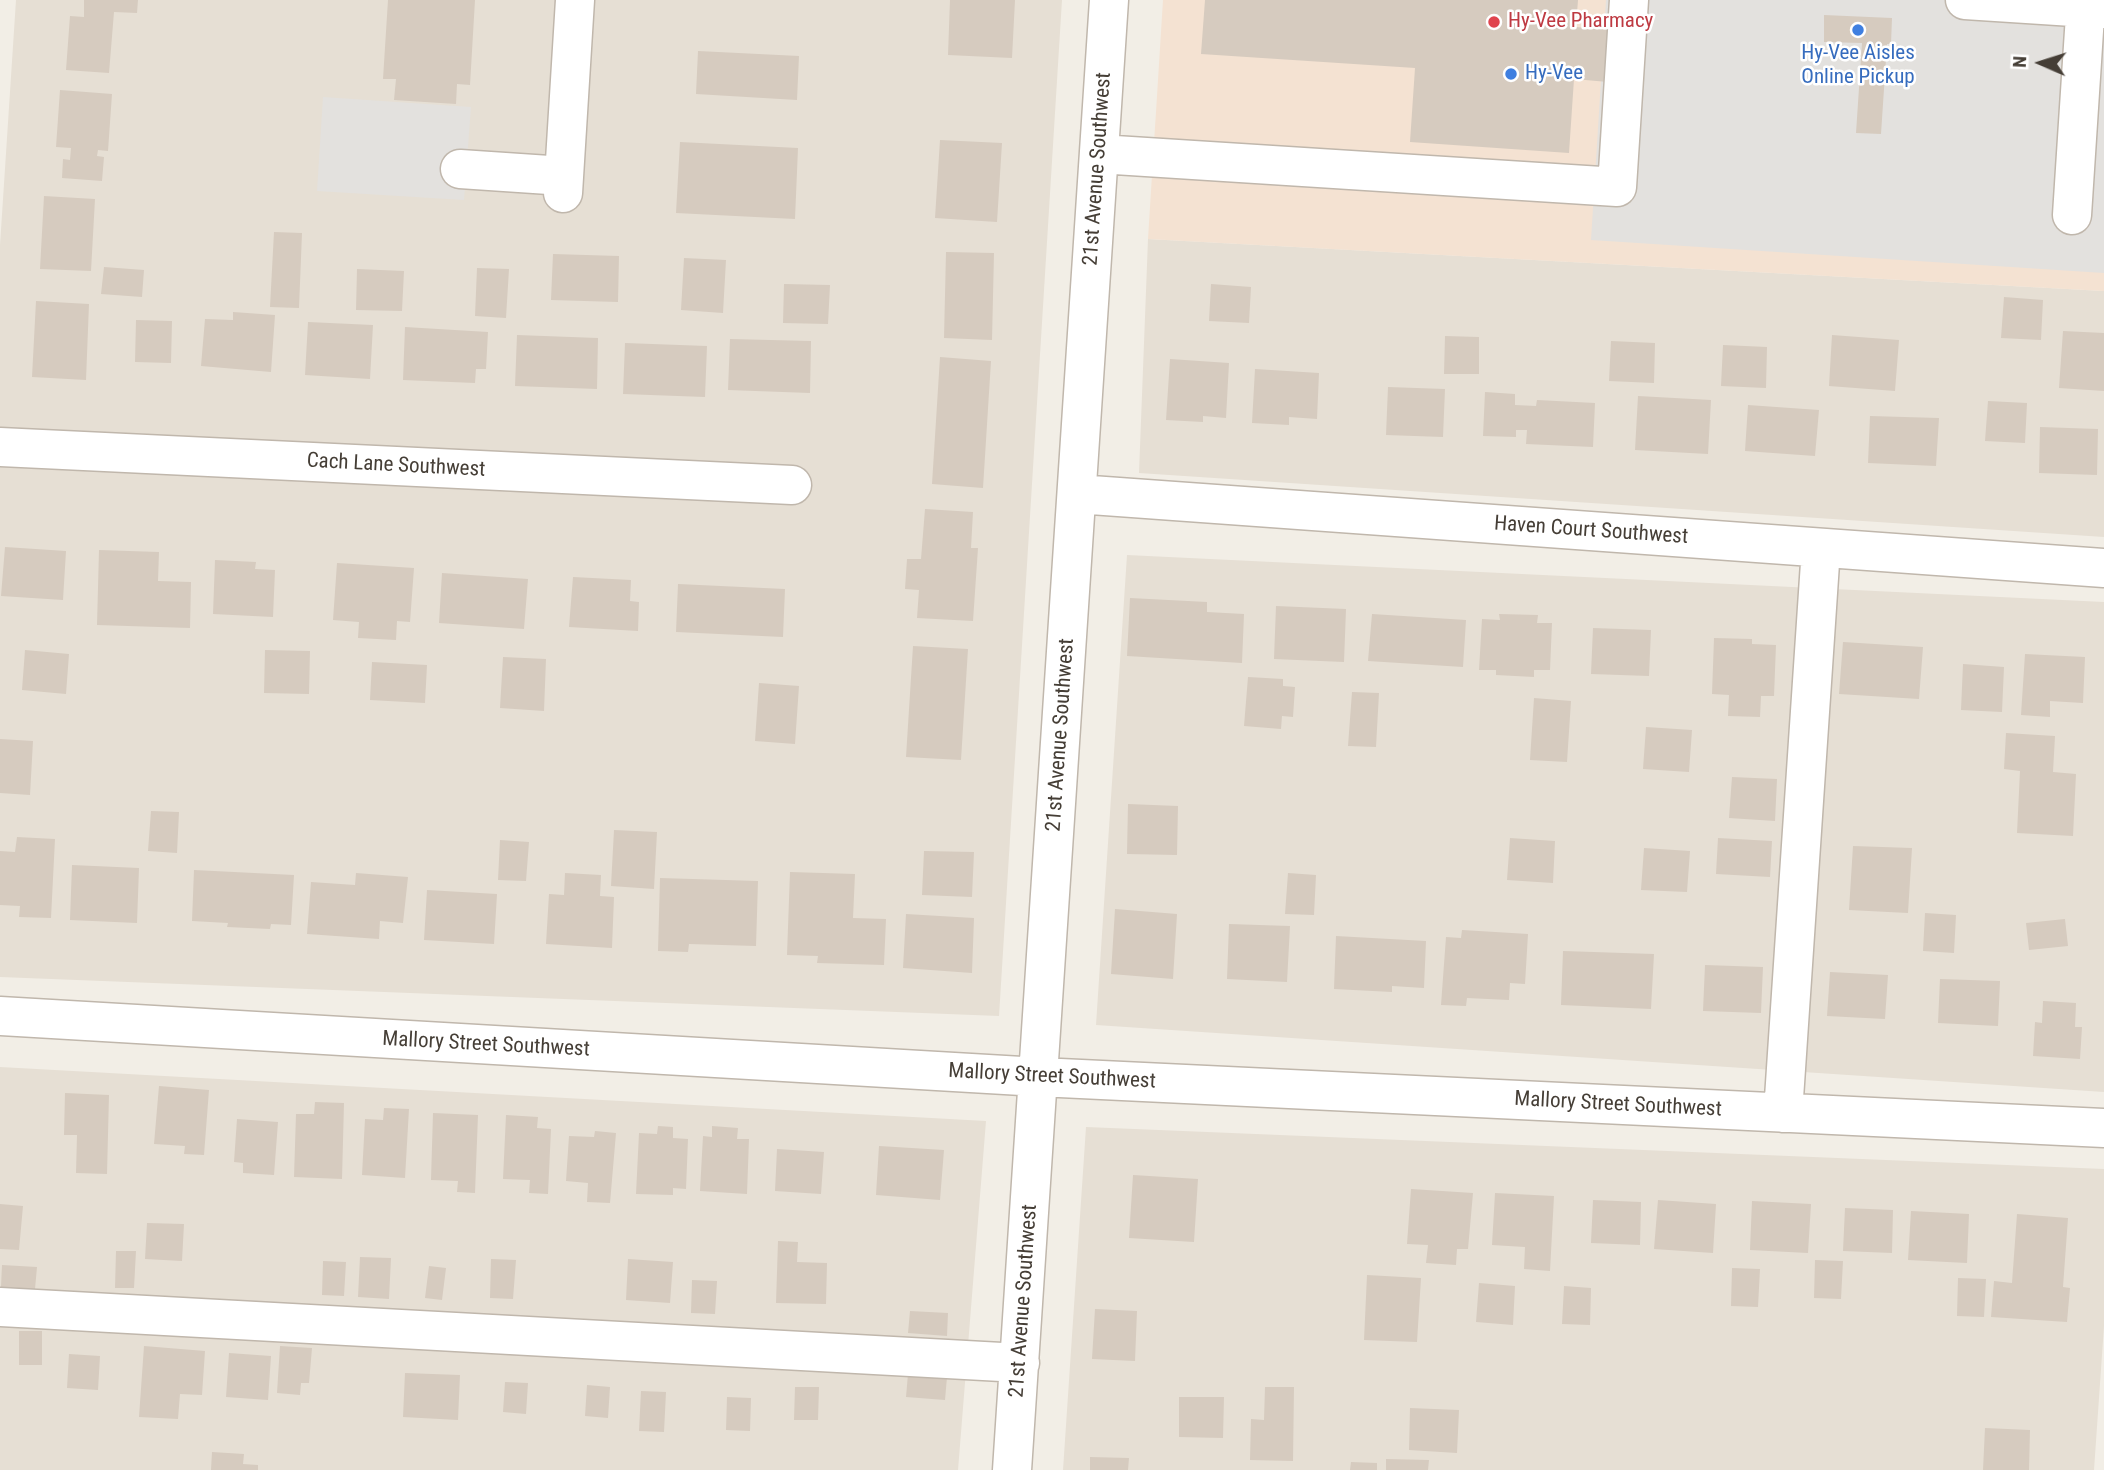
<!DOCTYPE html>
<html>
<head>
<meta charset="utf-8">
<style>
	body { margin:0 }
	#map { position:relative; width:2104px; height:1470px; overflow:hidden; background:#f2eee6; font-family:"Roboto Condensed",sans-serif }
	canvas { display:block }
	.north { position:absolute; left:2006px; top:28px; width:70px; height:70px; -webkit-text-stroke:5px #fff; paint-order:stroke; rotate:273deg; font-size:19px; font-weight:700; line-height:28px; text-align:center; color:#453e36 }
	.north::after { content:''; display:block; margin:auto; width:24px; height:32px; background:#453e36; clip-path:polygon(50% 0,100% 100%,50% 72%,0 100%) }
</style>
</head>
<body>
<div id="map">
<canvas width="2104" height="1470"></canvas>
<div class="north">N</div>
</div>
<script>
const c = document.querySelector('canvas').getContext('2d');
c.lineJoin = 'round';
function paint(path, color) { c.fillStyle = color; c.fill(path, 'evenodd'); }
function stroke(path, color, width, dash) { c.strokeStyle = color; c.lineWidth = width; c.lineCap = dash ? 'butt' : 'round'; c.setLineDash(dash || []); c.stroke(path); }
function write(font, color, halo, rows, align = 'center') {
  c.font = font + ' "Roboto Condensed",sans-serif'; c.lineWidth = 5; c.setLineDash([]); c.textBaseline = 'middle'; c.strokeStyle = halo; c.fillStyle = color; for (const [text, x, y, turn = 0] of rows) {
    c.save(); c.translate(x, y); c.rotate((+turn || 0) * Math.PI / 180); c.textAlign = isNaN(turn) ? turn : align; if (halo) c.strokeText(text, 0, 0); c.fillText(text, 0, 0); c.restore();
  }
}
const residential = new Path2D(`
	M16,0H1062L999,1016L0,977V245Z
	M1148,239L2104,291V537L1139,473Z
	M1127,555L2104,602V1092L1096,1025Z
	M0,1067L986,1121L958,1470H0Z
	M1086,1127L2104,1169V1326L2094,1470H1063Z`);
const commercial = new Path2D(`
	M1163,0H2104V291L1148,239Z`);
const parking = new Path2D(`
	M1606,0H2104V273L1591,240Z
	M323,97L471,107L464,200L317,191Z`);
const building = new Path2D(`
	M84,0H138L137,13L114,12L109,73L66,70L70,16L84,17Z
	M388,0H475L470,85L457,84L456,104L394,100L396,79H383Z
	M950,0H1015L1012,58L948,55Z
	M1205,0H1578L1576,27L1611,30L1608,82L1574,79L1569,153L1410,142L1415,68L1201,54Z
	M1824,15L1892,18L1891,44H1887L1881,134L1856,133L1862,43L1824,42Z
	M698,51L799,56L797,100L696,94Z
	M60,90L112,94L108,151L98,150L97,156L104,157L102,181L62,178L63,159L70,160L71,148L56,147Z
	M940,140L1002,143L997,222L935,218Z
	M680,142L798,148L795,219L676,213Z
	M44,196L95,199L91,271L40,269Z
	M274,232L302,233L299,308L270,307Z
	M946,252L994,253L992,340L944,338Z
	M553,254L619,256L618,302L551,300Z
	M684,258L726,260L723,313L681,310Z
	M104,267L144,270L142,297L101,294Z
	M477,268L509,269L506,318L475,316Z
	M357,269L404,271L402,311L356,310Z
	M784,284L830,285L828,324L783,323Z
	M1211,284L1251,287L1249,323L1209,321Z
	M2004,297L2043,300L2041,340L2001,338Z
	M36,301L89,304L86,380L32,377Z
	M233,312L275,315L271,372L201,366L205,319L233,320Z
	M136,320L172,321L171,363L135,362Z
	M308,322L373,325L370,379L305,375Z
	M405,327L488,332L486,369H476L475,383L403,380Z
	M2063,331L2104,333V391L2059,388Z
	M517,335L598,338L597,389L515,386Z
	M1832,335L1899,340L1895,391L1829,386Z
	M1445,336L1479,337V374H1444Z
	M730,339L811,341L810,393L728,390Z
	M1611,341L1655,343L1654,383L1609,381Z
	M625,343L707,346L705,397L623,394Z
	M1723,345L1767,347L1766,388L1721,386Z
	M940,357L991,361L983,488L932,484Z
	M1170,359L1229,363L1226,418L1203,416V422L1166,420Z
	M1255,369L1319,373L1317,419L1289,417V425L1252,423Z
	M1388,387L1445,389L1443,437L1386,435Z
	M1485,392L1515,394V405L1536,406L1537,400L1595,403L1593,447L1526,444L1527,430H1516V437L1483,436Z
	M1638,396L1711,400L1708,454L1635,450Z
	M1988,401L2027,403L2025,443L1985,441Z
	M1748,405L1819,410L1815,456L1745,451Z
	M1870,416L1939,418L1936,466L1868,463Z
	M2040,427L2098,429L2097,475L2039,473Z
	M925,509L973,512L971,548H978L973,621L917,618L919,590L905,589L907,559H921Z
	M5,547L66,551L63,600L1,596Z
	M99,550L159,552L158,581L191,582L190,628L97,625Z
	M215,560L256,562L255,569L275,570L273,617L213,614Z
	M337,563L414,568L410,622L397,621L396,640L358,638L359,622L333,620Z
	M442,573L528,579L524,629L439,623Z
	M573,577L631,580L630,601L639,602L638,631L569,627Z
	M678,584L785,589L783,637L676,632Z
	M1130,598L1207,602V612L1244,614L1242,663L1127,656Z
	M1276,606L1346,609L1344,662L1274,659Z
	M1372,614L1466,620L1463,667L1368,661Z
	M1499,614L1538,615L1537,623H1552L1550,670H1534V677L1496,675V670H1479L1482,619L1500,620Z
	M1593,628L1651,630L1649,676L1591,674Z
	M1714,638L1752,639V644L1776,645L1774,696H1761L1760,717L1728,716L1729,695L1712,694Z
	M1843,642L1923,647L1919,699L1839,694Z
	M913,646L968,649L961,760L906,757Z
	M25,650L69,654L66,694L22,690Z
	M265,650L310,651L309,694L264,693Z
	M2025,654L2085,657L2083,703L2050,701V717L2021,715Z
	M503,657L546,659L544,711L500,708Z
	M372,662L427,665L425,703L370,700Z
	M1963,664L2004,667L2002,712L1961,710Z
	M1248,677L1283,679V686L1295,687L1293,717L1282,716L1281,729L1244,726Z
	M759,683L799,686L795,744L755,741Z
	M1352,692L1379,693L1376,747L1348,746Z
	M1534,698L1571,701L1567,762L1530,760Z
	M1646,727L1692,730L1689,772L1643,769Z
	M2006,733L2055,736L2053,772L2076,774L2073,836L2017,833L2020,771L2004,769Z
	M0,739L33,741L30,795L0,793Z
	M1732,777L1777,779L1775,821L1729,818Z
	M1128,804L1178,806L1177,855L1127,854Z
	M151,811L179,812L177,853L148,851Z
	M614,830L657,832L654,889L611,886Z
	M17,837L55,839L51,918L19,917L20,906L0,905V851L15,852Z
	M1510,838L1555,841L1553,883L1507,880Z
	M1718,838L1772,841L1770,877L1716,874Z
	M500,840L529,842L526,881L498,880Z
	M1853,846L1912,848L1908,913L1849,910Z
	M1644,848L1690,851L1687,892L1641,890Z
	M924,851L974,852L972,897L922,895Z
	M72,865L139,868L137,923L70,920Z
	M194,870L294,875L291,925L271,924L270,929L227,927L228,923L192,921Z
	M790,872L855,874L853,918L886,919L884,965L817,963L818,956L787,955Z
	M356,873L408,877L403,923L380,921L379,939L307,934L311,882L355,885Z
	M565,873L601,875L600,896L614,897L612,948L546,944L549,894L564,895Z
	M1288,873L1316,875L1314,915L1285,914Z
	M660,878L758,881L756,946L689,944L688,952L658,951Z
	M427,890L497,894L494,944L424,940Z
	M1115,909L1177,914L1173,979L1111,974Z
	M1925,913L1956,915L1954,953L1923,951Z
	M906,914L974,918L972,973L903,968Z
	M2065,919L2068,946L2029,950L2026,923Z
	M1229,924L1290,926L1287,982L1227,979Z
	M1462,930L1528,934L1525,984L1510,983L1509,1000L1467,998L1466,1006L1441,1005L1446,937L1461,938Z
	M1336,936L1426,941L1424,988L1392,986V992L1334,989Z
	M1563,951L1654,954L1651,1009L1561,1005Z
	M1705,965L1763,967L1761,1013L1703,1011Z
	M1830,972L1888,975L1885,1019L1827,1016Z
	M1940,979L2000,981L1998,1026L1938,1023Z
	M2043,1001L2076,1003L2075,1027H2082L2080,1059L2033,1056L2035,1022L2042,1023Z
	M159,1086L209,1090L204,1155L184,1154L185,1146L154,1144Z
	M65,1093L109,1095L107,1174L76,1173L77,1135H64Z
	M315,1102L344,1103L342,1179L294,1177L296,1114H314Z
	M384,1108L409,1109L405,1178L362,1175L365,1119L383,1120Z
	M433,1113L478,1115L475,1193L457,1192L458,1181L431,1180Z
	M506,1115L538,1117L537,1128L551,1129L548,1194L529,1193L530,1180L503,1179Z
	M237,1119L278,1122L274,1175L243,1173V1163L234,1162Z
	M658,1126L673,1127V1138L688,1139L686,1189L673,1188V1195L636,1194L639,1133L657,1134Z
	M712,1126L738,1128L737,1139H749L747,1194L700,1191L703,1136L712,1137Z
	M595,1131L616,1133L610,1203L587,1202L588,1183L566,1181L569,1136L594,1137Z
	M879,1146L944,1150L940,1200L876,1195Z
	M777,1149L824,1152L821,1194L775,1191Z
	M1133,1175L1198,1179L1194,1242L1129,1238Z
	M1411,1189L1473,1193L1468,1249H1457L1456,1265L1426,1263L1428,1245L1407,1244Z
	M1495,1193L1554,1196L1550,1271L1524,1269L1525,1247L1492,1245Z
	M1593,1200L1641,1202L1640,1245L1591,1243Z
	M1658,1200L1716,1204L1713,1253L1654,1249Z
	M1752,1201L1811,1204L1808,1253L1750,1250Z
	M0,1204L23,1206L19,1250L0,1249Z
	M1845,1208L1893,1210L1892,1253L1843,1251Z
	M1911,1211L1969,1214L1967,1263L1908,1260Z
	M2017,1214L2068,1218L2063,1287L2070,1288L2067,1322L1991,1317L1994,1281L2012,1283Z
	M147,1223L184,1224L182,1261L145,1259Z
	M778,1241L798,1242L797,1262L827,1263L826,1304L776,1303Z
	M116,1251H136L134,1288H115Z
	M360,1257L391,1258L389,1299L358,1297Z
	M491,1259L516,1260L513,1299L490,1298Z
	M628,1259L673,1262L670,1303L626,1300Z
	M1815,1260L1843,1261L1841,1299L1814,1298Z
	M323,1261L346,1262L344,1296L322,1295Z
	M2,1265L37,1267L35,1289L1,1287Z
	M429,1266L446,1268L442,1300L425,1298Z
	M1732,1268L1760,1269L1758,1307L1731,1306Z
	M1367,1275L1421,1278L1417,1342L1364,1340Z
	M1958,1278L1986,1279L1984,1317L1957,1316Z
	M692,1280L717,1281L715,1314L691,1313Z
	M1479,1283L1515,1286L1513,1325L1476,1322Z
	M1564,1286L1591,1288L1590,1325L1562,1324Z
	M1095,1309L1137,1311L1135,1361L1092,1359Z
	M910,1311L948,1313L947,1336L908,1333Z
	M19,1331H42V1365H19Z
	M144,1346L205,1351L202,1395L180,1394L178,1419L139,1417Z
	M280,1346L312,1348L309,1383H301L300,1395L277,1393Z
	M229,1353L271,1356L268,1400L226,1397Z
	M69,1354L100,1356L98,1390L67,1388Z
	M405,1373L460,1375L458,1420L403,1417Z
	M908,1374L947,1377L945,1400L906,1397Z
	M505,1382L528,1383L526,1414L503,1412Z
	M587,1385L610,1387L608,1418L585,1416Z
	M795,1387H819L818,1420H794Z
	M1265,1387H1294L1293,1461L1250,1460L1251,1419L1264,1420Z
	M641,1391L666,1392L664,1432L639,1431Z
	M727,1397L751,1398L750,1431L726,1430Z
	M1179,1397H1224L1223,1438L1179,1437Z
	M1410,1408L1459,1410L1457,1453L1409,1450Z
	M1985,1428L2030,1430L2029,1470H1983Z
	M212,1452L244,1454L243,1464L258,1465V1470H211Z
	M1090,1457L1129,1458L1128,1470H1090Z
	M1386,1459L1429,1460L1428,1470H1386Z
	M1351,1462L1377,1463V1470H1350Z`);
const minor = new Path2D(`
	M1965,0L2104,9
	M1099,154L1617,187L1629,0
	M460,169L564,176
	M563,193L575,0
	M2072,215L2086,0
	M0,447L792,485
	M1077,494L2104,568
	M0,1016L1039,1077L2104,1128
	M1783,1113L1821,548
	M0,1307L1020,1363
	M1012,1470L1109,0`);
const markers = [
	[1494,22,7,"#e0444e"],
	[1858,30,7,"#3f7fe0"],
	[1511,74,7,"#3f7fe0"]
];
const healthNames = [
	["Hy-Vee Pharmacy",1508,22]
];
const shopNames = [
	["Hy-Vee Aisles",1858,54],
	["Online Pickup",1858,78],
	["Hy-Vee",1525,74,"left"]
];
const streetNames = [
	["21st Avenue Southwest",1098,169,-86],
	["Cach Lane Southwest",396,466,3],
	["Haven Court Southwest",1591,531,4],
	["21st Avenue Southwest",1061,735,-86],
	["Mallory Street Southwest",486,1045,3],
	["Mallory Street Southwest",1052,1077,3],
	["Mallory Street Southwest",1618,1105,3],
	["21st Avenue Southwest",1024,1301,-86]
];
paint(residential, '#e6dfd4');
paint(commercial, '#f4e2d2');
paint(parking, '#e3e1de');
paint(building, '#d6cbbf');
stroke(minor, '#c0b7ac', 41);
stroke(minor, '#fff', 38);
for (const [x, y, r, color] of markers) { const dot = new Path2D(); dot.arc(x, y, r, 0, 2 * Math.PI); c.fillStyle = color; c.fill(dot); stroke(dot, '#fff', 2.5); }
write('21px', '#be3a42', '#fff', healthNames, 'left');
write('21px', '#366cbe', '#fff', shopNames);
write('21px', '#453e36', '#fff', streetNames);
</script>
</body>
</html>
